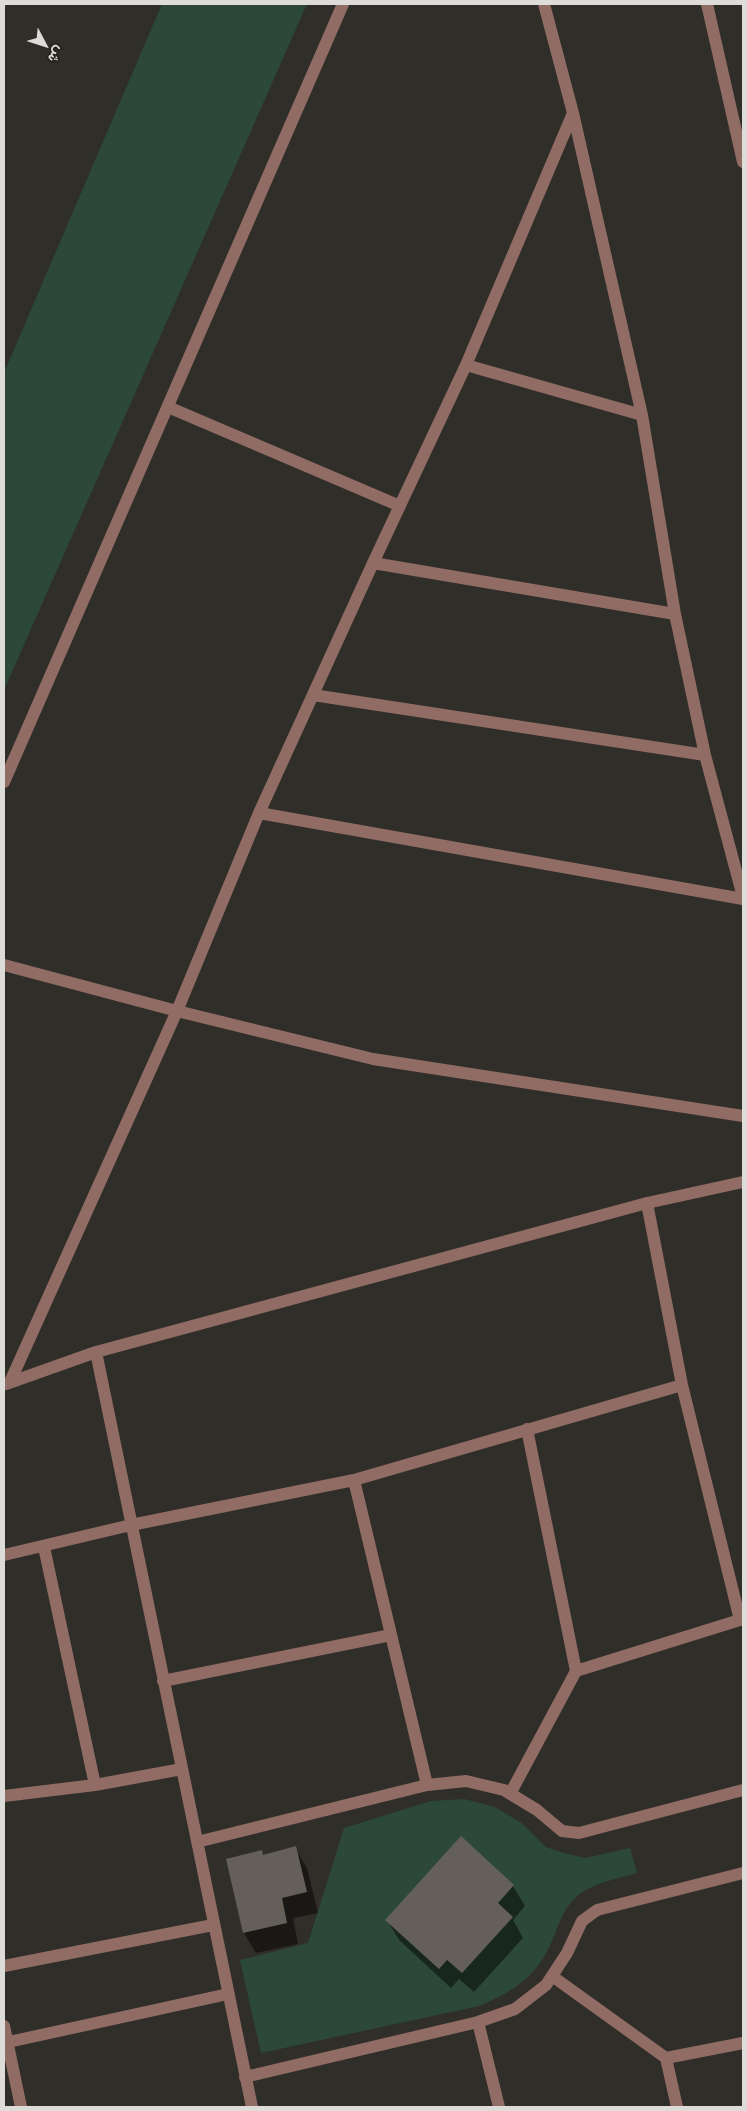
<!DOCTYPE html>
<html>
<head>
<meta charset="utf-8">
<style>
	body { margin:0 }
	#map { position:relative; width:747px; height:2111px; overflow:hidden; background:#302e28; font-family:Quicksand,Vazirmatn,sans-serif }
	canvas { display:block }
	.frame { position:absolute; inset:0; border:5px solid #dedcd8; pointer-events:none }
	.north { position:absolute; left:20px; top:20px; width:50px; height:50px; -webkit-text-stroke:4px #27251e; paint-order:stroke; rotate:130deg; font-size:14px; font-weight:700; line-height:20px; text-align:center; color:#dedcd8 }
	.north::after { content:''; display:block; margin:auto; width:18px; height:22px; background:#dedcd8; clip-path:polygon(50% 0,100% 100%,50% 72%,0 100%) }
</style>
</head>
<body>
<div id="map">
<canvas width="747" height="2111"></canvas>
<div class="frame"></div>
<div class="north">ش</div>
</div>
<script>
const c = document.querySelector('canvas').getContext('2d');
c.lineJoin = 'round';
function paint(path, color) { c.fillStyle = color; c.fill(path, 'evenodd'); }
function stroke(path, color, width, dash) { c.strokeStyle = color; c.lineWidth = width; c.lineCap = dash ? 'butt' : 'round'; c.setLineDash(dash || []); c.stroke(path); }
const green = new Path2D(`
	M162,4H307L4,690V373Z
	M464,1799L495,1807L523,1824L546,1847L564,1853L585,1858L630,1848L637,1873C617,1879 592,1883 576,1897C563,1909 558,1926 552,1941C536,1978 514,1991 479,2006L261,2053L240,1960L308,1943L344,1828L431,1801Z`);
const shadow = new Path2D(`
	M295,1848L307,1868L318,1913L293,1918L298,1944L256,1953L244,1933L227,1860L261,1852L264,1856Z
	M513,1886L525,1906L513,1920L523,1938L474,1992L459,1979L451,1988L399,1940L387,1920Z`);
const building = new Path2D(`
	M461,1836L514,1885L498,1903L513,1917L462,1973L447,1960L439,1969L385,1920Z
	M296,1846L307,1892L282,1898L287,1923L243,1933L226,1859L262,1850L263,1855Z`);
const minor = new Path2D(`
	M544,4L573,113L642,415L675,614L705,755L743,897
	M707,4L743,162
	M466,365L642,415
	M168,407L400,506
	M373,563L675,614
	M313,695L705,755
	M4,782L343,4
	M259,813L743,899
	M4,965L177,1011L373,1059L743,1116
	M647,1203L682,1385L740,1620
	M96,1352L252,2107
	M10,1382L177,1011L259,813L373,563L466,365L573,113
	M6,1384L96,1352L647,1203L743,1182
	M527,1429L576,1671
	M354,1480L427,1785
	M44,1547L95,1785
	M4,1555L131,1525L354,1480L682,1385
	M163,1681L391,1635
	M510,1794L576,1671L743,1619
	M4,1796L95,1785L182,1769
	M197,1842L427,1785L466,1781L504,1790L537,1810L562,1831L579,1833L743,1790
	M4,1966L213,1925
	M552,1976L666,2058L743,2043
	M478,2022L499,2107
	M4,2026L21,2107
	M4,2043L228,1994
	M666,2058L677,2107
	M245,2077L478,2022L515,2009L546,1985L567,1953L582,1921L597,1910L743,1873`);
paint(green, '#2c4938');
paint(shadow, '#0007');
paint(building, '#655f59');
stroke(minor, '#906c65', 12);
</script>
</body>
</html>
